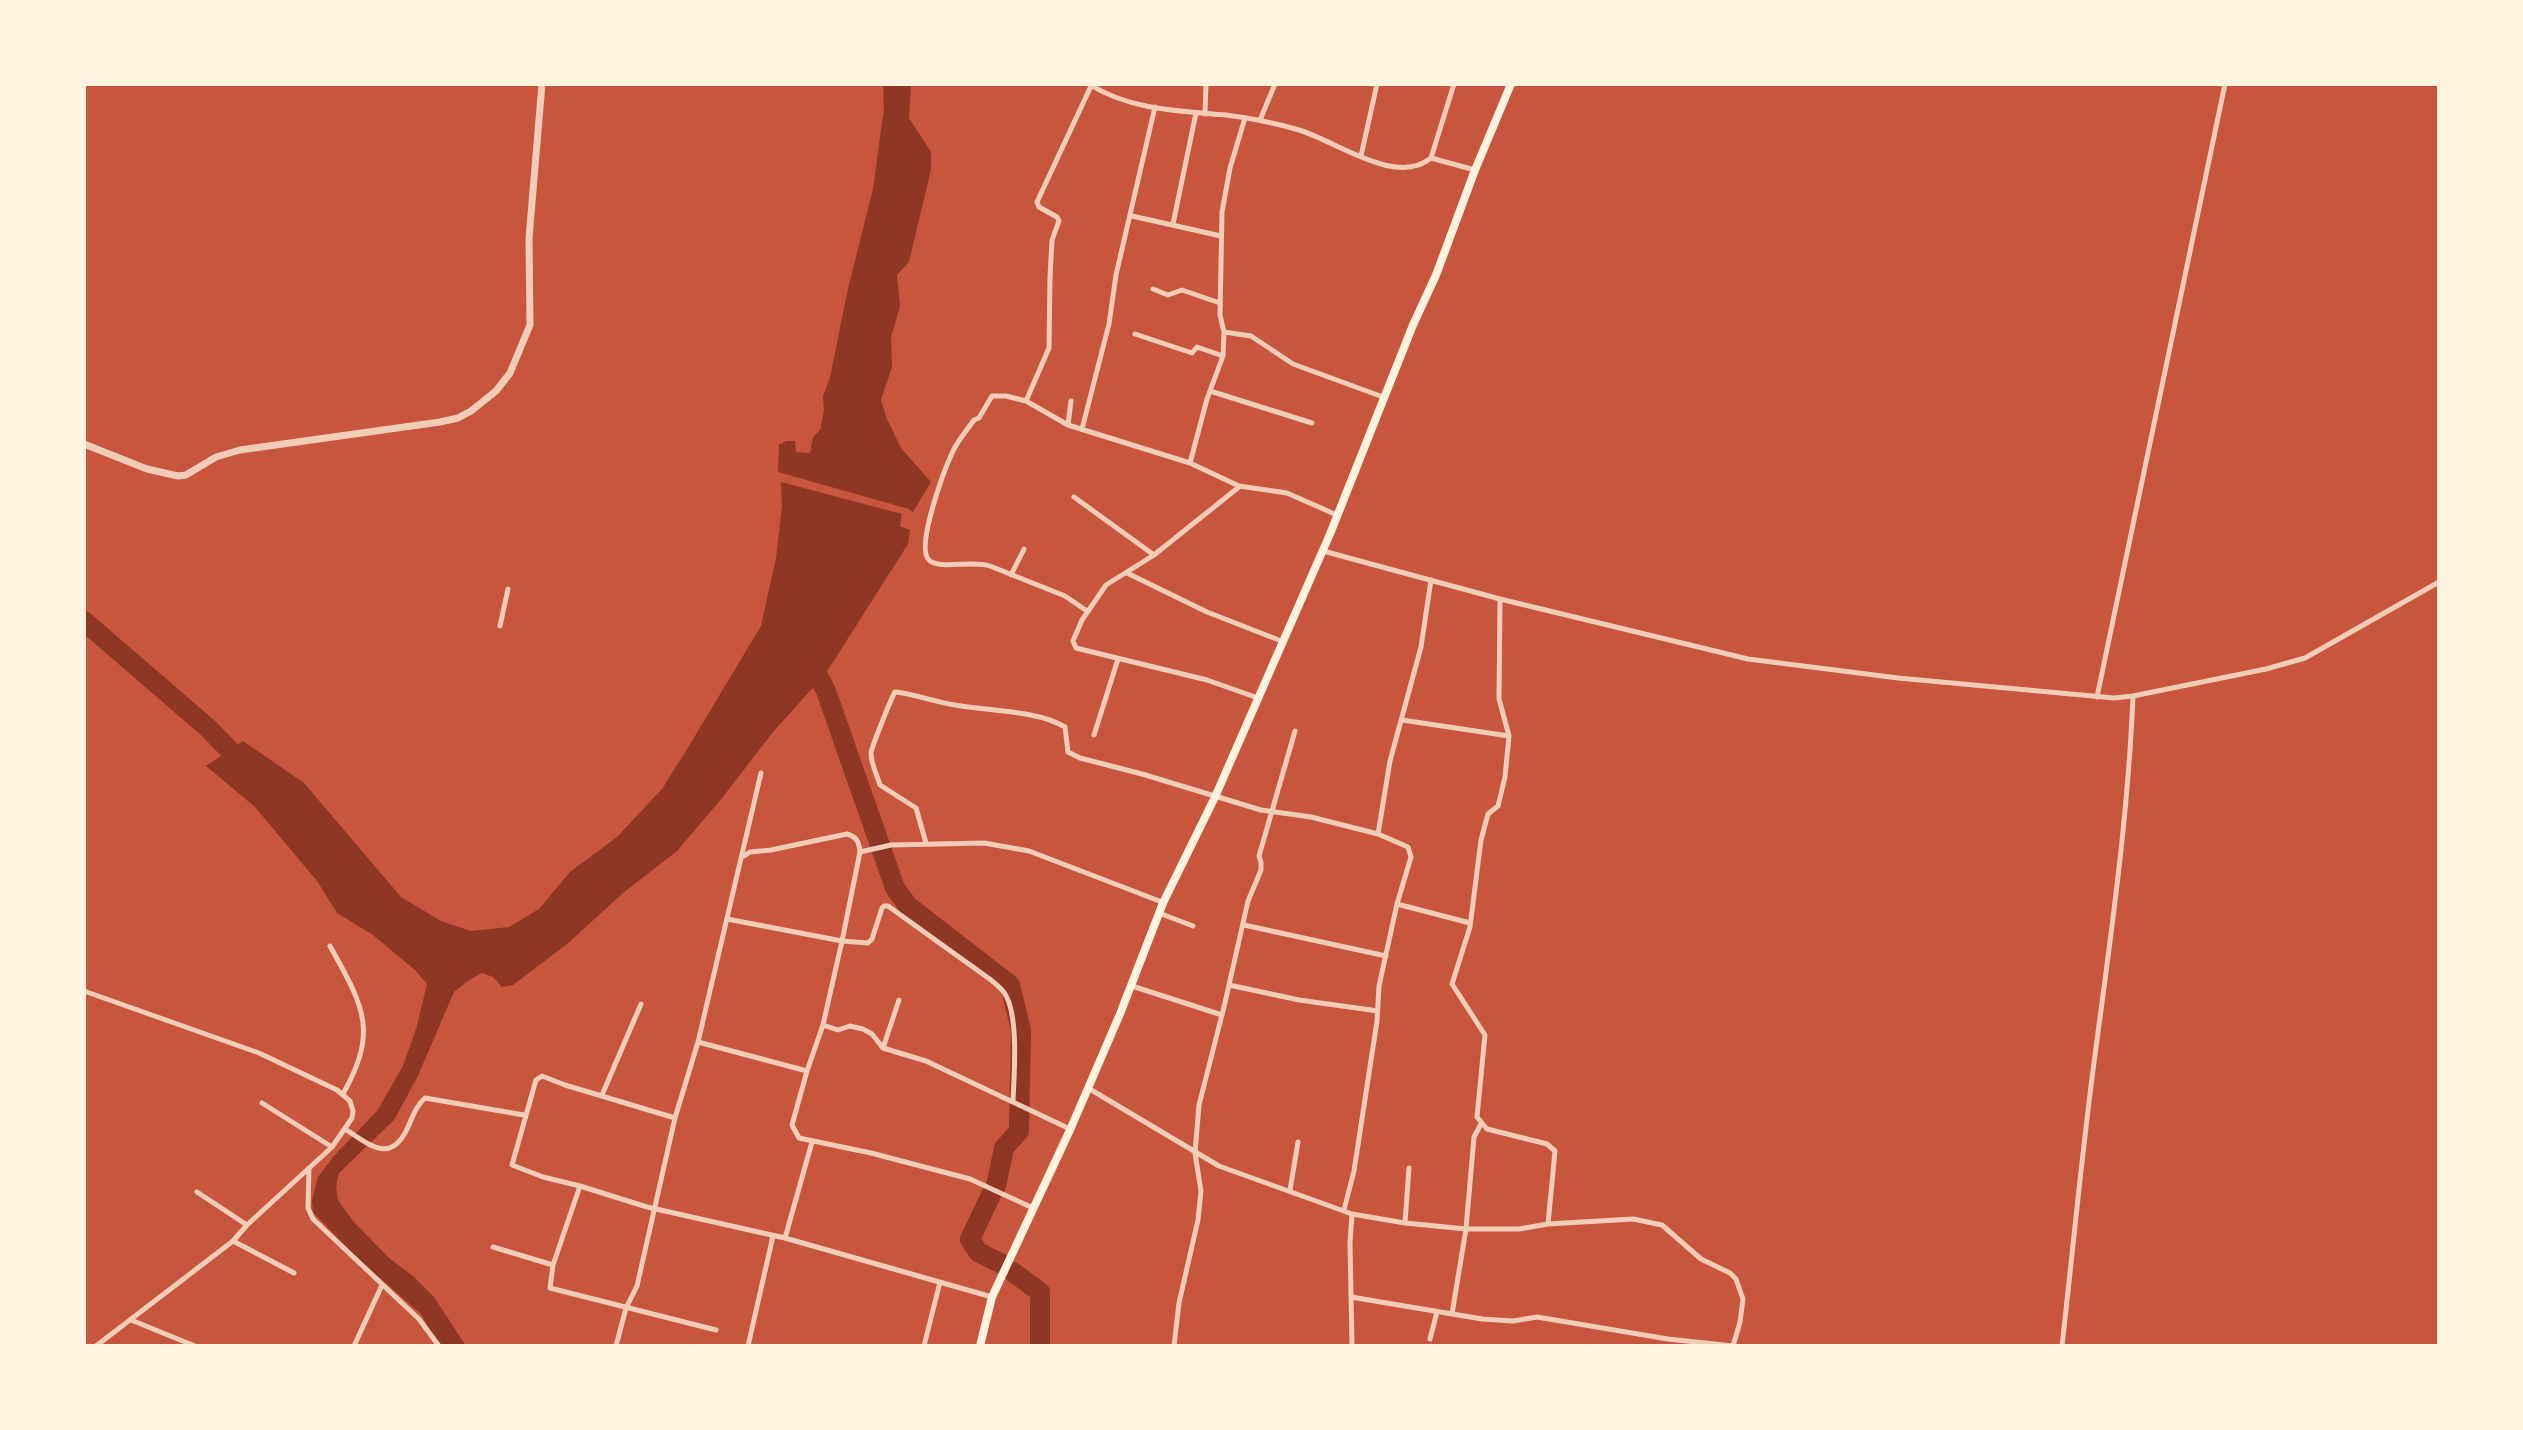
<!DOCTYPE html>
<html>
<head>
<meta charset="utf-8">
<style>
	body { margin:0 }
	#map { position:relative; width:2523px; height:1430px; overflow:hidden; background:#c8553d; font-family:Rubik,sans-serif }
	canvas { display:block }
	.frame { position:absolute; inset:0; border:86px solid #fff3e0; pointer-events:none }
</style>
</head>
<body>
<div id="map">
<canvas width="2523" height="1430"></canvas>
<div class="frame"></div>
</div>
<script>
const c = document.querySelector('canvas').getContext('2d');
c.lineJoin = 'round';
function paint(path, color) { c.fillStyle = color; c.fill(path, 'evenodd'); }
function stroke(path, color, width, dash) { c.strokeStyle = color; c.lineWidth = width; c.lineCap = dash ? 'butt' : 'round'; c.setLineDash(dash || []); c.stroke(path); }
const water = new Path2D(`
	M883,84H911L909,118L931,152V169L909,262L897,275L900,307L891,337L892,367L881,400L887,419L901,448L931,482L913,512L909,509L778,472L779,445L786,441H795L796,452L810,453L813,437L820,430L824,411L823,396L830,378L847,293L873,189L884,108Z
	M781,482L902,514L900,526L910,530L908,544L826,673L773,732L722,798L677,851L623,893L567,944L513,985L502,987L493,977L482,973L469,980L454,992L417,1078L394,1120L339,1173L336,1187L338,1200L353,1221L389,1258L413,1276L434,1297L466,1346H439L421,1314L356,1257L313,1212L312,1200L318,1177L334,1156L377,1111L403,1066L417,1026L427,984L415,970L373,935L337,913L317,881L255,807L206,766L243,741L304,783L401,897L441,921L471,931L509,927L539,909L570,872L617,837L662,789L689,746L761,626L776,558L782,506Z`);
const river = new Path2D(`
	M84,621L208,728L247,768
	M808,656L826,691L895,888L908,906L1010,985L1021,1030L1019,1131L1004,1148L996,1186
	M992,1193L970,1239L978,1252L1000,1263
	M1013,1272L1040,1292V1346`);
const minor = new Path2D(`
	M1089,84C1129,110 1180,111 1226,115C1251,118 1275,123 1299,130C1336,141 1396,187 1431,158
	M1454,84L1431,158L1475,170
	M1205,114L1206,84
	M1260,120L1275,84
	M1361,156L1377,84
	M1132,216L1221,236
	M1173,224L1196,113
	M1153,289L1168,295L1182,290L1220,303
	M1224,332L1251,336L1293,364L1383,397
	M1135,334L1192,353L1197,347L1223,356
	M1210,391L1312,423
	M1026,401L1049,348L1050,277L1052,240L1059,221L1057,217L1039,207L1037,202L1091,86
	M1068,425L1071,401
	M1082,429L1109,324L1116,275L1155,107
	M1190,463L1207,399L1223,356L1224,332L1220,315L1222,212L1230,168L1245,118
	M1239,487L1154,555L1106,585L1082,620L1073,641L1076,648L1207,680L1258,698
	M1074,497L1154,555
	M1323,551L1500,599L1748,659L1898,678L2114,698L2133,696L2266,669L2305,658L2439,582
	M1127,573L1207,612L1284,642
	M1011,575L1024,549
	M1500,599L1499,699L1509,736L1505,777L1498,806L1488,814L1481,840L1470,927L1452,984L1485,1035L1477,1117L1487,1129L1547,1144L1555,1151L1548,1224
	M1087,611L1065,596L990,566C972,560 939,570 929,560C915,547 945,468 953,451C958,440 967,430 974,420L979,418L992,396H1006L1026,401L1068,425L1190,463L1239,486L1287,493L1337,515
	M500,626L508,589
	M2097,697L2225,84
	M1402,720L1509,736
	M1094,735L1118,659
	M1378,834L1390,761L1421,647L1431,580
	M926,843L916,808L880,785C877,775 871,764 871,753C871,749 892,696 895,692C915,694 935,702 955,705C988,711 1037,710 1065,727L1068,752L1080,758L1142,774L1261,810L1311,817L1378,834L1408,847L1411,857L1397,904L1379,986L1377,1021L1354,1171L1344,1210
	M860,852L891,845L984,843L1029,851L1162,902
	M1397,904L1470,923
	M1159,913L1193,926
	M727,919L842,941L860,852C859,842 857,837 847,834L771,850L750,852L744,856
	M1244,925L1386,956
	M330,946C363,1006 379,1030 343,1094
	M1229,985L1299,1000L1378,1011
	M1132,986L1222,1015
	M84,991L259,1053L337,1090L350,1101L353,1111L352,1118L332,1147L247,1225L233,1241L96,1346
	M823,1025L838,1030L850,1026L863,1029L872,1034L883,1048L926,1061L1070,1129
	M698,1042L807,1071L792,1125L799,1138L871,1153L970,1179L1033,1208
	M883,1048L899,1000
	M807,1071L823,1025L842,941L868,943L872,939L882,908L884,906H888L991,980C996,984 1002,989 1005,994C1019,1016 1014,1075 1013,1101
	M1088,1088L1219,1166L1352,1214L1405,1223L1466,1229H1519L1548,1224L1633,1219L1662,1225L1701,1259L1730,1273L1736,1279L1743,1299L1740,1322L1733,1346
	M602,1095L641,1004
	M262,1103L332,1147
	M675,1118L565,1085L542,1076L536,1080L512,1165L543,1177L580,1186L647,1207L785,1238L992,1297
	M345,1129C370,1145 391,1165 408,1127C413,1116 416,1106 425,1098L524,1115
	M309,1168L308,1208L313,1219L419,1319L439,1346
	M580,1186L553,1265L550,1288L716,1330
	M1290,1190L1298,1142
	M197,1192L247,1225
	M1352,1214L1350,1243L1352,1346
	M1405,1223L1409,1168
	M785,1238L812,1142
	M233,1241L294,1273
	M493,1247L553,1265
	M1351,1297L1482,1319L1513,1321L1537,1317L1668,1339L1733,1346
	M1452,1314L1466,1229L1474,1137L1481,1124
	M131,1320L195,1346
	M1430,1339L1437,1312
	M354,1346L382,1285
	M616,1346L626,1308L637,1286L675,1118L698,1042L761,773
	M748,1346L773,1236
	M924,1346L940,1282
	M1174,1346L1179,1303L1198,1220L1201,1191L1195,1153L1199,1105L1224,1007L1248,901L1261,870V862L1259,856L1295,731
	M2062,1346C2073,1249 2082,1152 2095,1055C2111,935 2128,817 2133,696`);
const tertiary = new Path2D(`
	M84,444L147,469L178,476L186,475L216,457L240,450L440,422L458,418L471,411L496,391L510,373L530,325L529,238L542,84`);
const primary = new Path2D(`
	M980,1346L992,1297L1070,1130L1120,1014L1163,903L1215,797L1330,534L1413,325L1436,275L1475,170L1511,84`);
paint(water, '#8f3625');
stroke(river, '#8f3625', 20);
stroke(minor, '#f1ccb7', 5);
stroke(tertiary, '#f1ccb7', 7);
stroke(primary, '#fff3e0', 8);
</script>
</body>
</html>
